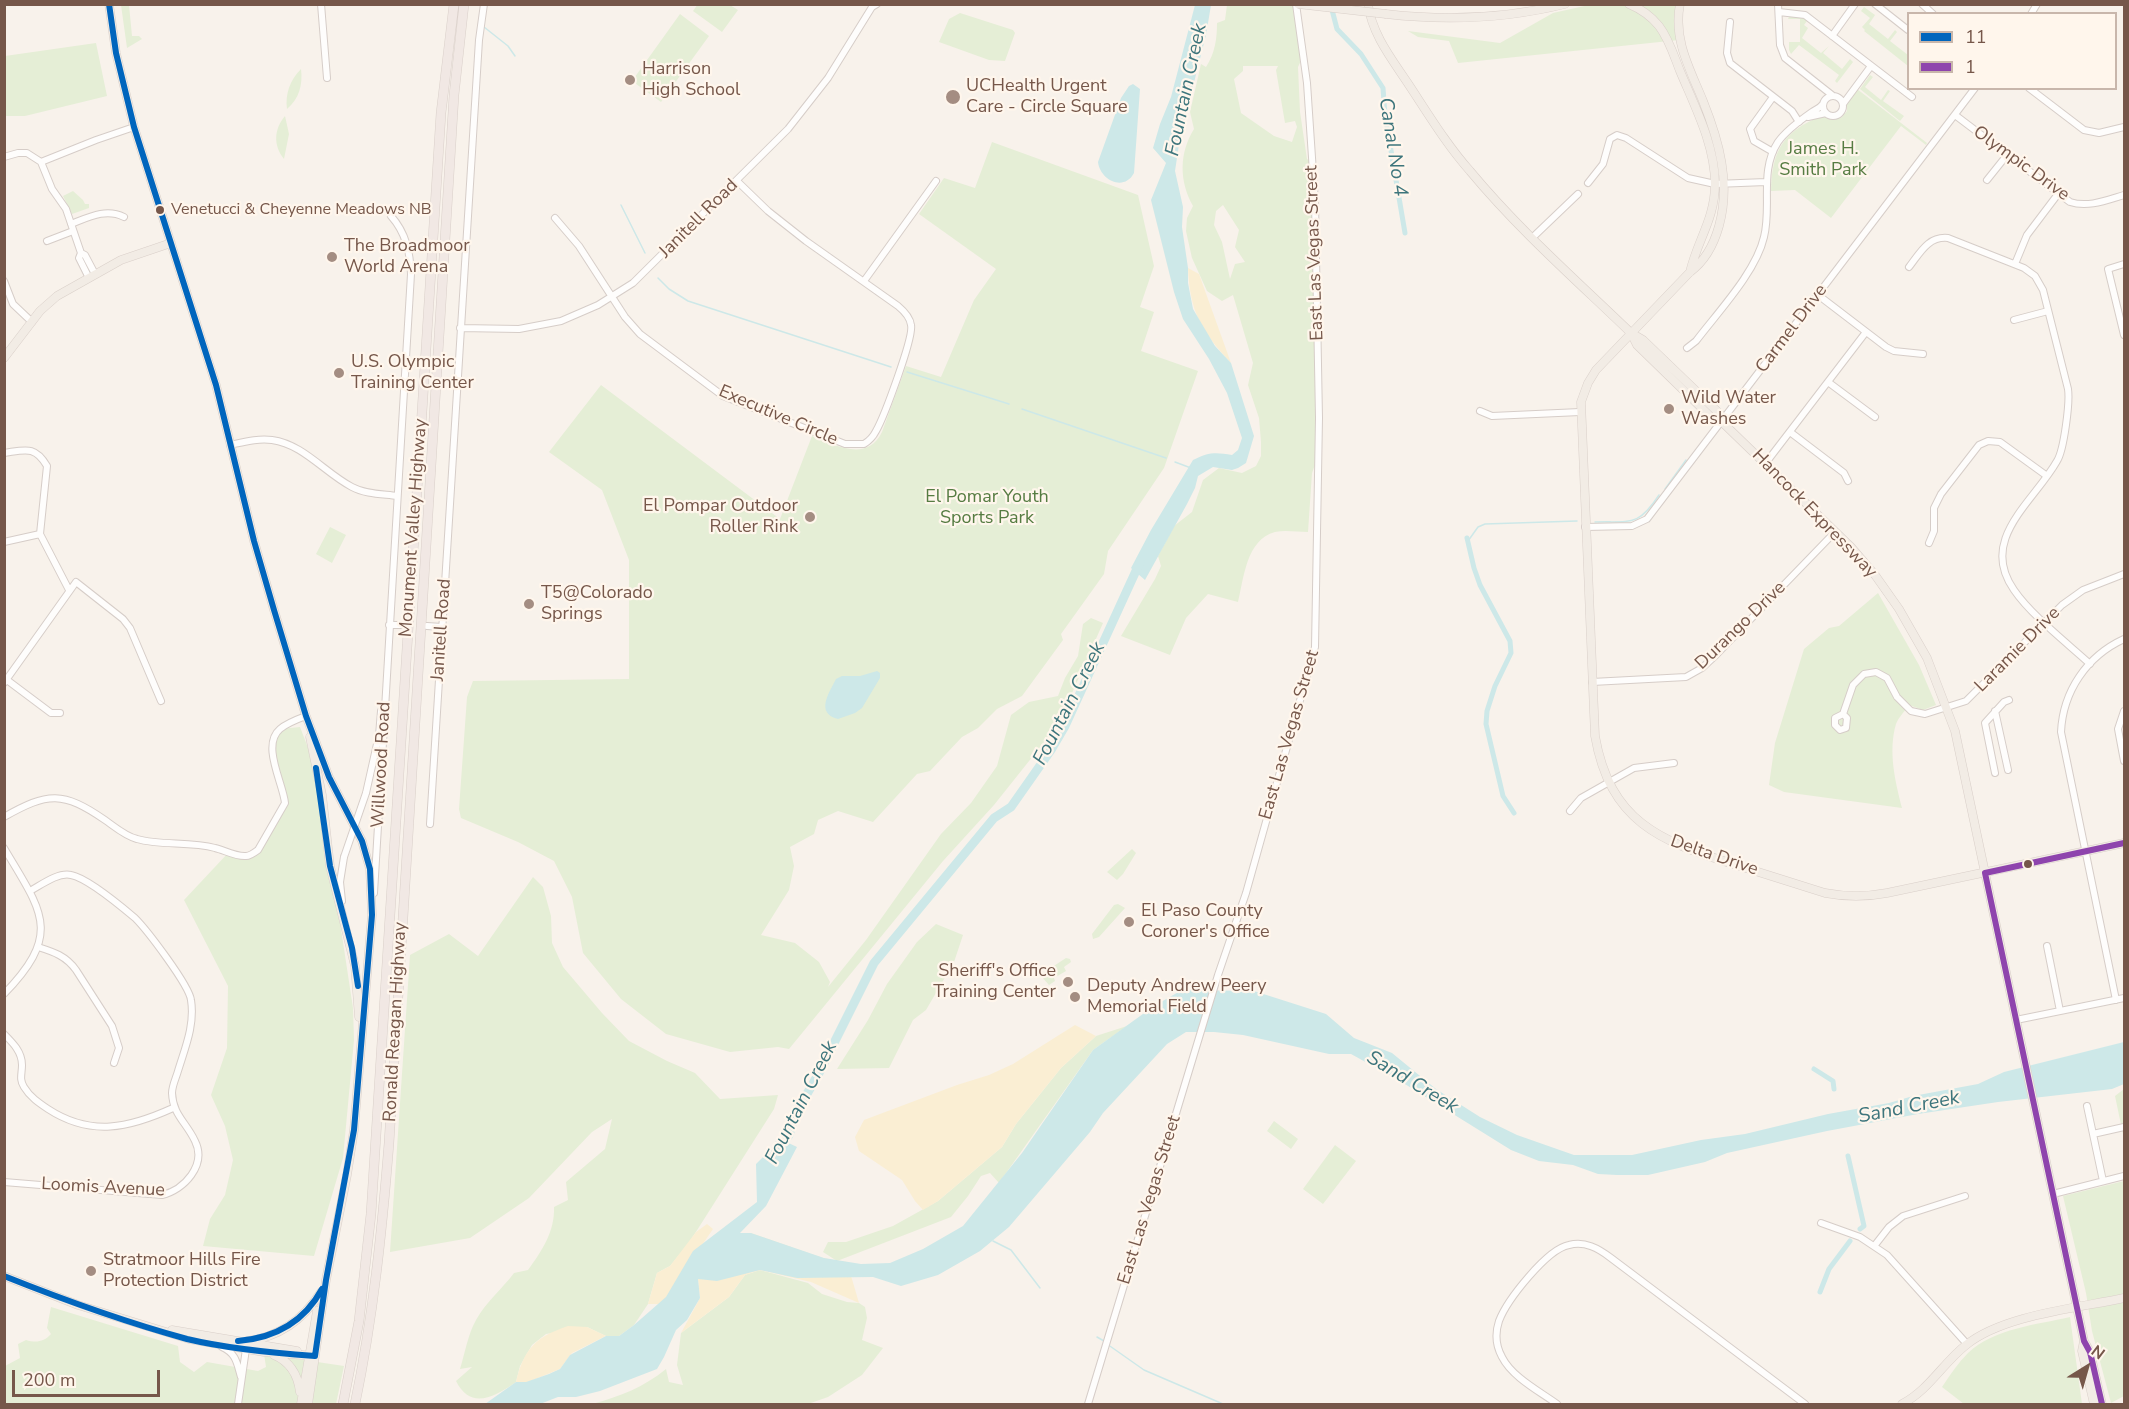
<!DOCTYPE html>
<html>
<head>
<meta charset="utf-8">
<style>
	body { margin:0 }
	#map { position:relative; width:2129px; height:1409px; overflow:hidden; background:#f8f2eb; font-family:"Nunito Sans",sans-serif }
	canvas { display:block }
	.frame { position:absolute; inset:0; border:6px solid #76574a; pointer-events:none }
	.legend { position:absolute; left:1907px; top:12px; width:210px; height:78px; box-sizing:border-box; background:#fff6ec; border:2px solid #c8b6ab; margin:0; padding:8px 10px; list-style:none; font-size:18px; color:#76574a }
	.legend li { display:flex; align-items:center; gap:12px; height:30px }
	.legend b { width:30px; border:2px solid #c8b6ab }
	.north { position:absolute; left:2057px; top:1337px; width:60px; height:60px; -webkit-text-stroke:4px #fff6ec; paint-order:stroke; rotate:37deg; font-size:16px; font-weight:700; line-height:24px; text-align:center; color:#76574a }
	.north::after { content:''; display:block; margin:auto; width:21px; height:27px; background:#76574a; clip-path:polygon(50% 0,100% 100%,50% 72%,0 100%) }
	.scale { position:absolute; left:12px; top:1370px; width:148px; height:27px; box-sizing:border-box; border:3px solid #76574a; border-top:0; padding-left:8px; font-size:18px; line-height:21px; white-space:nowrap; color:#76574a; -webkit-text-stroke:4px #fff6ec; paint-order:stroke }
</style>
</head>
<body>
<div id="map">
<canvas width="2129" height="1409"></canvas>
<div class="frame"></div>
<ul class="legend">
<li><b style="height:8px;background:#0065bd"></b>11</li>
<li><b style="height:8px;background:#8e44ad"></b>1</li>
</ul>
<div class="north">N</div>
<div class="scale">200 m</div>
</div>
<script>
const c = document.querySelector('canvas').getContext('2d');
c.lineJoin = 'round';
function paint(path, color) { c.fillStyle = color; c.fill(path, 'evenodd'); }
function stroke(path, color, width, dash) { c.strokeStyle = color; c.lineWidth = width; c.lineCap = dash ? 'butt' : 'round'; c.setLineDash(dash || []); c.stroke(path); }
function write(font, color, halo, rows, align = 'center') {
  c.font = font + ' "Nunito Sans",sans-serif'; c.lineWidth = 4.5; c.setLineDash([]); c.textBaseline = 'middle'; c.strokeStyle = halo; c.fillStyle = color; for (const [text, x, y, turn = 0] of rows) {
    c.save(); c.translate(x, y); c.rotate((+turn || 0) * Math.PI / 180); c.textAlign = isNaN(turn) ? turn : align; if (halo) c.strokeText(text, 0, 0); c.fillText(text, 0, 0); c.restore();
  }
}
const green = new Path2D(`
	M698,4L730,5L738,10L722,32L693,11Z
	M121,5H129L132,36H139L142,39L127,48Z
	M1227,5H1296L1304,54L1298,67L1300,112L1307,159L1312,163L1319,454L1312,473L1308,532C1297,532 1285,530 1275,532C1246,540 1244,578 1238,602L1208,594L1186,618L1170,655L1121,636L1155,579L1161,566L1158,556L1174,526L1192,512L1203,480L1219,468L1242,473L1256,466L1261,456V442L1259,418L1248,385L1253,363L1233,295L1222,301L1207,291L1192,258L1186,231L1187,218L1193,206C1179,181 1179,153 1194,129L1190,112L1201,64L1206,67C1215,53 1217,39 1217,23L1225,20ZM1243,66H1278L1276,70L1285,123L1295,121L1297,127L1292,142L1274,136L1241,113L1234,79L1243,71ZM1223,205L1239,230L1235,247L1245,262L1235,264L1230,279L1222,242L1214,225L1216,211Z
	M1589,5H1680L1679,40L1458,63L1449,41L1418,37L1408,31L1500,43L1553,13Z
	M1864,7L1875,15L1869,24L1888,39L1895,30L1897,32L1890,41L1908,55V66L1864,31L1865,30L1862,27L1870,18L1861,11Z
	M960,13L1013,30L1015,33L1005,61L989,60L939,42L949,19Z
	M680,14L709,36L661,102L632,81Z
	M1800,16L1807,21L1804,25L1808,28L1802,38L1821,53L1829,46L1823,53L1842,69L1850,59L1853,62L1837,83L1835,81L1839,75L1799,45L1791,54L1789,50V42H1800V19H1788L1789,17Z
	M96,43L107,96L25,116H5V56Z
	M301,69C303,85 299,99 287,109C285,94 290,80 301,69Z
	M1870,75L1873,77L1865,87L1881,100L1888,90L1890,91L1883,101L1904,116L1900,121L1860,89Z
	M1857,89L1927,143L1926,145L1901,126L1831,218L1795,190L1771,191C1772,150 1783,132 1821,116L1833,120L1842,117L1847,111V101Z
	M285,116L289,134L284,159C273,145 274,129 285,116Z
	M992,142L1138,195L1154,266L1140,307L1154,312L1141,351L1198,371L1164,468L1108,551L1104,574L1061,634L1063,640L1022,696L997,709L978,728L962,737L930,771L917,774L873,822L838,811L818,820L814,834L790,847L794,866L789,890L761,935L795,943L819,962L830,982L828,987L866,940L941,834L971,803L997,766L1011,715L1029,702L1058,696L1065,678L1078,656L1083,624L1091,618L1103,623L1065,709L1045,741L994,805L943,861L789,1049L778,1047L730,1052L666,1034L621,999L583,953L572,897L554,861L518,842L461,818L459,809L467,697L473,681L629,679V560L602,490L549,452L601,385L780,519L812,436C835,445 867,463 882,432L906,366L941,377L974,300L996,269L919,214L944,178L975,188Z
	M73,191L83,200L85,204H89V208L72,214L63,196Z
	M330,527L346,535L332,563L316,554Z
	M1878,593L1919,665L1936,705L1923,710L1909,705C1905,711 1898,718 1896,724C1888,751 1895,781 1902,808L1784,792L1769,785L1775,743L1804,649L1829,628L1839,626Z
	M300,727L317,771L353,1008L354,1040L343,1158L314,1256L203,1246L210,1219L225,1195L233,1160L225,1126L211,1095L227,1048L228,986L184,900L229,852L245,856L258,850L282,813L285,797L272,751L280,729Z
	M1132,849L1136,853L1123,874L1117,880L1107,872Z
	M533,877L543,887L551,916L552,943L563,967L602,1013L629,1041L667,1061L695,1073L720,1099L778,1095L774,1109L687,1246L670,1266L657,1273L648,1304L634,1325L619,1336H606L587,1327L546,1334L532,1345L520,1366L516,1382C492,1399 470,1409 456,1381L472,1367L460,1369C465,1353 468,1334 476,1320C486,1302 502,1289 514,1273L528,1270C542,1251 555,1231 554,1207L568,1200L566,1182L605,1149L612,1119L592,1132L529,1198L470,1238L390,1252L410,955L449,934L478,956Z
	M1118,904L1125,908L1099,937L1093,939L1092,934L1114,905Z
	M936,924L963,935L954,962L926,1010L913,1020L889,1068L837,1069L868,1020L887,984L917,942Z
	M1066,958L1070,959L1071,962L1064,967L1066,971L1054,978L1055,981L1049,985L1040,975Z
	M1127,1026L1093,1050L999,1183L990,1173L981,1176L968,1196L951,1217L837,1261L823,1252L828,1242H846L893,1226L938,1201L1002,1147L1016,1124L1061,1068L1096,1036Z
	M2124,1089V1139L2115,1096Z
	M1274,1121L1298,1139L1291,1149L1267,1131Z
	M1335,1145L1356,1161L1323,1204L1303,1189Z
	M2124,1181V1396L2111,1403L2092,1331L2086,1293L2063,1196Z
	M760,1270L808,1283L822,1294L847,1302L859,1303L865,1307L867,1318L862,1340L883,1348L862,1375L828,1397L808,1404H592C619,1397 644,1387 666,1369L669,1382L683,1385L677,1365L681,1333L729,1297L745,1275Z
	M51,1307L178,1346L180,1362L194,1372L207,1362L258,1371L266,1367L264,1354L344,1366L336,1404H5V1366L20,1358L18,1344L26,1340C36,1343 44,1342 51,1334L47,1328Z
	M2070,1317L2082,1404H1964L1942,1387C1950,1375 1958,1363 1968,1353C1995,1328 2036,1325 2070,1317Z`);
const sand = new Path2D(`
	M1188,268L1199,274L1231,363C1201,331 1190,312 1188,268Z
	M1075,1025L1096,1036L1061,1068L1016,1124L1002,1147L938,1201L923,1210L915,1201L902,1180L859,1151L855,1137L864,1120L957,1085L989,1075L1013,1064Z
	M707,1224L713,1229L681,1276L667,1304H648L657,1273L670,1266L696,1232Z
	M751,1233L823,1258L847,1262L859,1303L811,1282L760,1270L745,1275L729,1297L681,1333L700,1298L698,1279Z
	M568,1326L587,1327L606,1336L572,1353L560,1369L528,1382H516C524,1348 536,1337 568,1326Z`);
const water = new Path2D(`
	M1195,5H1211L1206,35L1180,138L1175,171L1183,207L1182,227L1188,268V283L1193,309L1215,346L1231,363L1254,436L1246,463L1238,468L1232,470L1213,467L1198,476L1195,488L1187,504L1145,580L1131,568L1151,530L1193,460C1208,452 1216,452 1232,455L1238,450L1242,438L1227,393L1209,359L1183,319L1174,292L1151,200L1166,163L1153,148L1160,124L1171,97Z
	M1133,84L1140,89L1134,173C1124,192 1100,180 1098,162L1121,98L1129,86Z
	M877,671L880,673V678L862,708L855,713L838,719C815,713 829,693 836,679L842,676H860Z
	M1182,990L1254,991L1326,1014L1354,1038L1392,1053L1436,1089L1480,1117L1517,1135L1574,1155H1632L1701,1140L1745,1134L1828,1114L1889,1103L1913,1096L1978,1084L2004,1072L2124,1042V1084L2112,1089L1998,1102L1918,1114L1827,1131L1727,1153L1705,1162L1648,1175H1617L1598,1174L1573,1165L1539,1161L1511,1150L1400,1081L1351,1054H1329L1243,1035L1214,1032H1186L1167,1044L1103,1113L1090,1132L1009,1227L980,1251L938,1275L901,1286L873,1277L797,1278L760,1270L717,1281L698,1279L700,1298L687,1320L676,1330L664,1357L657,1369L600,1391L576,1397H558L540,1404H485L516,1382H526L549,1374L560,1369L570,1355L606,1336H619L634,1325L666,1297L693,1251L757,1202L756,1164L770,1150L778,1138L797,1147L766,1206L740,1233H751L824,1258L861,1264L890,1263L923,1249L963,1226L1022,1153L1093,1050L1154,1006Z`);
const stream = new Path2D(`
	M484,27L508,46L515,56
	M621,205L645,253
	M658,278L669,289L688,301L891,367
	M907,372L1009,404
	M1022,409L1166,458
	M1175,462L1191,468
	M1665,489L1686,460
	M1595,522C1631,521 1638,527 1659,495
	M1468,541L1478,527L1485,524L1577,521
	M993,1241L1011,1250L1040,1288
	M1097,1337L1104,1341
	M1107,1344L1144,1370L1223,1404`);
const canal = new Path2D(`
	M1331,6L1337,29L1361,54L1383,88L1385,115L1405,233
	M1467,538L1474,568L1480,585L1510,641L1511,653L1495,686L1487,711L1486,724L1503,796L1514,813
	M1814,1069L1833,1081L1834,1089
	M1848,1156L1864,1226L1860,1229
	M1820,1292L1829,1269L1850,1241`);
const river = new Path2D(`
	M779,1150L789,1135L796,1113L819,1073L874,963L994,818L1011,807L1051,750L1065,726L1140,562`);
const minor = new Path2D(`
	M321,4L327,78
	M1778,4L1780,45L1785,58L1832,95
	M1875,4L1908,30
	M1922,4L1933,14
	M1779,12L1805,15L1912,97
	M2031,14L2037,4
	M1730,22L1727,53L1730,63L1792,111L1799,122
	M1832,36L1855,4
	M2029,88L2084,130L2099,133L2124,127
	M1823 106a10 10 0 1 1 20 0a10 10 0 1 1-20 0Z
	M1843,104L1871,66
	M1955,115L2070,202C2088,208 2107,200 2124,195
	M1808,117L1826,113
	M1773,152L1754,141L1750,129L1773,97
	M4,157L18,153H27L41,162L52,189L66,209L81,253L79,258L89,278
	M41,162L96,140L134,127
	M1987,180L2007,155
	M1588,183L1603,164L1610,139L1617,135L1626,138L1688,178L1715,184L1766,182
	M555,218L579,246L625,317L640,334L723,396L845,444H864C869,441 873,437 876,431C884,417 914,337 911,325C910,317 904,311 898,306L806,241L768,211L737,181
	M71,224C89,217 106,208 124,217
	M1532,238L1578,194
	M47,241L73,231
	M81,253L85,255L95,274
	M2015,264L2027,235L2058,194
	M2124,264L2108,269L2124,335
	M1909,267C1920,253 1928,236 1948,238L2024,268L2035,276L2043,290L2068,389C2070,402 2064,450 2057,461C2034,502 1978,539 2014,590C2031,615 2067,643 2090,664
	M4,281L13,304L32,322
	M864,281L936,181
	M1818,295L1886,347L1894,351L1923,354
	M2014,320L2048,311
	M460,328L519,329L561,321L598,305L633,283L788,129L828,78L872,7L877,4
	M1687,348L1696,341C1718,312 1756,272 1764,237C1772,206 1759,171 1778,142C1785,132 1802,119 1812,112C1816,109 1819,109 1823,104
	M1828,382L1875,417
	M1480,411L1492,416L1580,412
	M1790,432L1844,473L1848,481
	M230,445C244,442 258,438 272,440C303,444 325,473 352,487C365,494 382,494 397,496
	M4,453C25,450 35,445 47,466L40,534L69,590
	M1765,464L1866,332
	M1585,527L1632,526L1647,519L1975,88
	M4,542L40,534
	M1929,543L1934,531V508L1941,494L1979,445L1988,441L2000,442L2047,476
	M389,625H402
	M427,626L442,627
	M7,680L51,713H60
	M1592,682L1686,677L1702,668L1716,655L1835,532
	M4,683L76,582L123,619L130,628L161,701
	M1995,711L2008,770
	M2124,711L2118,729L2124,761
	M1843,714L1835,718V725L1840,730L1846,728L1847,718L1843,714L1853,685L1864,674L1876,672L1887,678L1897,697L1911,711L1925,714L1966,701L2062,605L2083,590L2124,574
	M1995,773L1985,723L2004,702L2009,700
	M366,793L379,735L381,711
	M1570,811L1581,798L1634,768L1674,763
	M4,817C48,792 63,791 105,820C115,827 125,836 137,839C161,846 190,841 215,848C224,850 236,857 246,856C250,856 254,853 258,850L285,803C283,783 261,745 280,729C287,723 298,719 306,716
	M430,824L479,40L484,4
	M4,848C42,912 63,933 4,994
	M374,893L411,274C410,252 406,233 391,216
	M342,901L340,882L344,857
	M2047,946L2060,1011
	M38,947C54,952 66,956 76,970L112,1026L119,1048L114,1063
	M2116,1000L2061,732C2063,691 2087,656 2124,639
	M2016,1020L2124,998
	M4,1034C13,1043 22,1052 22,1065C22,1074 19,1079 24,1087C30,1097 39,1103 48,1109C91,1137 129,1128 173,1108
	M2087,1106L2103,1181
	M2093,1134L2124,1127
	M4,1182L162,1195C184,1190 207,1165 195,1141C186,1122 173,1115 172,1093C172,1086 176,1078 178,1071C185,1048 195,1025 191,1000C189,985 147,930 135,918C122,907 87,878 71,875C58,872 41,885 30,891
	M2053,1194L2124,1176
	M1821,1223L1860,1237L1887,1255L1967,1344
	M1875,1245L1889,1227L1903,1216L1965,1196
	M222,1347C236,1353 237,1363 241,1377
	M238,1404L246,1349
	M1088,1404L1218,975L1246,893L1315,647L1319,418L1315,202L1307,83L1296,4
	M1557,1404C1539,1391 1512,1377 1502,1357C1496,1346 1495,1333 1499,1321C1507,1300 1547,1249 1569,1245C1585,1241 1598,1248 1611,1258L1805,1404`);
const major = new Path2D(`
	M109,4L116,53L134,127L216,385L254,541L274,610L306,716L329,777L362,841L370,869L372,915L354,1130L347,1175L326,1280L308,1404
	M1368,4C1372,34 1391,58 1407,82C1427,112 1446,144 1470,171C1519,230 1576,280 1631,333L1643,340L1720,414L1722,422L1851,547L1875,575L1899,609L1927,658L1955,731L2084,1341L2090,1352L2102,1404
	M1629,4C1641,9 1651,16 1659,26C1669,39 1674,56 1680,71C1695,107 1715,145 1715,184C1715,219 1697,241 1690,272
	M1680,4C1673,40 1690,69 1703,101C1719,141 1731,183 1719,226C1714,244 1705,261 1690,272L1596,370L1588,383L1581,402L1595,736C1610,821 1659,841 1733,864C1764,874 1794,883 1825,893C1846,897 1866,897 1887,893L2124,843
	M1386,14C1447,21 1505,19 1565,4
	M1632,335L1637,345L1714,420L1722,422
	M4,358L40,311L57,296L121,260L171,243
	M310,737L322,795L330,866L355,966L359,1017
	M4,1276L78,1305L189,1339L264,1352L315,1356
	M172,1330L297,1351
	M247,1341C280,1337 303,1320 321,1292
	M2084,1341L2082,1351L2094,1404
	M274,1355C291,1362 298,1375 300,1392
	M301,1404L317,1311
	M1902,1404C1929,1390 1943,1363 1966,1345C2003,1315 2078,1308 2124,1298`);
const highway = new Path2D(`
	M343,1404L359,1321L371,1214L441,113L454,4
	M355,1404C373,1318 382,1231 389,1143L454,95L464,4`);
const minorBridge = new Path2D(`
	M344,857L366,793`);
const majorBridge = new Path2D(`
	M1298,4L1386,14`);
const bus1 = new Path2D(`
	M109,4L116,53L134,127L216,385L254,541L274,610L306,716L329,777L362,841L370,869L372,915L354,1130L326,1280L315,1356
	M316,768L330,866L352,948L358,986
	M4,1276C64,1300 125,1322 187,1339C229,1349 273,1353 315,1356
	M238,1341C275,1338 304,1322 322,1289`);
const bus2 = new Path2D(`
	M2102,1404L2090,1352L2084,1341L1985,873L2124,843`);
const markers = [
	[630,80,6,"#a48d82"],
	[953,97,8,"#a48d82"],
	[160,210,5,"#76574a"],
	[332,257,6,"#a48d82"],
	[339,373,6,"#a48d82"],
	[1669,409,6,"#a48d82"],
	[810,517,6,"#a48d82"],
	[529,604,6,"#a48d82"],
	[2028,864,5,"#76574a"],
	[1129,922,6,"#a48d82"],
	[1068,982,6,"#a48d82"],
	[1075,997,6,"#a48d82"],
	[91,1271,6,"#a48d82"]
];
const busNames = [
	["Venetucci & Cheyenne Meadows NB",171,210]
];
const poiNames = [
	["Harrison",642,70],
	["High School",642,91],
	["UCHealth Urgent",966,87],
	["Care - Circle Square",966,108],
	["The Broadmoor",344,247],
	["World Arena",344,268],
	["U.S. Olympic",351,363],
	["Training Center",351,384],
	["Wild Water",1681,399],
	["Washes",1681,420],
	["El Pompar Outdoor",798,507,"right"],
	["Roller Rink",798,528,"right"],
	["T5@Colorado",541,594],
	["Springs",541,615],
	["El Paso County",1141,912],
	["Coroner's Office",1141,933],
	["Sheriff's Office",1056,972,"right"],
	["Training Center",1056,993,"right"],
	["Deputy Andrew Peery",1087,987],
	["Memorial Field",1087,1008],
	["Stratmoor Hills Fire",103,1261],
	["Protection District",103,1282]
];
const parkNames = [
	["James H.",1823,150],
	["Smith Park",1823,171],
	["El Pomar Youth",987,498],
	["Sports Park",987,519]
];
const streetNames = [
	["Olympic Drive",2021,164,36],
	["Janitell Road",699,219,-45],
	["East Las Vegas Street",1315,253,-92],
	["Carmel Drive",1792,329,-53],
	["Executive Circle",778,416,23],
	["Hancock Expressway",1814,514,46],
	["Monument Valley Highway",414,528,-86],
	["Durango Drive",1741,626,-44],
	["Janitell Road",442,630,-86],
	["Laramie Drive",2018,650,-45],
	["East Las Vegas Street",1290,735,-74],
	["Willwood Road",382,765,-87],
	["Delta Drive",1714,856,19],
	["Ronald Reagan Highway",396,1022,-87],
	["Loomis Avenue",103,1188,3],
	["East Las Vegas Street",1150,1200,-73]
];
const waterNames = [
	["Fountain Creek",1187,90,-78],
	["Canal No 4",1392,147,81],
	["Fountain Creek",1070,704,-63],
	["Sand Creek",1412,1083,31],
	["Fountain Creek",802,1103,-63],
	["Sand Creek",1909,1108,-11]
];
paint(green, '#e5eed6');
paint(sand, '#faeed3');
paint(water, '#cde8e8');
stroke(stream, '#cde8e8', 1.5);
stroke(canal, '#cde8e8', 5);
stroke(river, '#cde8e8', 9);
stroke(minor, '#d6cdc8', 8);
stroke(major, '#d9cfc9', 9);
stroke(highway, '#d9cfc9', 10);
stroke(minor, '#fefdfc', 6);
stroke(major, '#f2ece5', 8);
stroke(highway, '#f1e8e4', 9);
stroke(minorBridge, '#d6cdc8', 8, []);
stroke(majorBridge, '#d9cfc9', 9, []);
stroke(minorBridge, '#fefdfc', 6);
stroke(majorBridge, '#f2ece5', 8);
stroke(bus1, '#0065bd', 6);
stroke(bus2, '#8e44ad', 6);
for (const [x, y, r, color] of markers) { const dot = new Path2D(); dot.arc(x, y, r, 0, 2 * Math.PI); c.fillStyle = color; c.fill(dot); stroke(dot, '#fff6ec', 2); }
write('16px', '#76574a', '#fff6ec', busNames, 'left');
write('18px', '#76574a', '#fff6ec', poiNames, 'left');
write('18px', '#567c42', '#fff6ec', parkNames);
write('18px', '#76574a', '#fff6ec', streetNames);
write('italic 20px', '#3d757c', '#fff6ec', waterNames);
</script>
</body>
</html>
